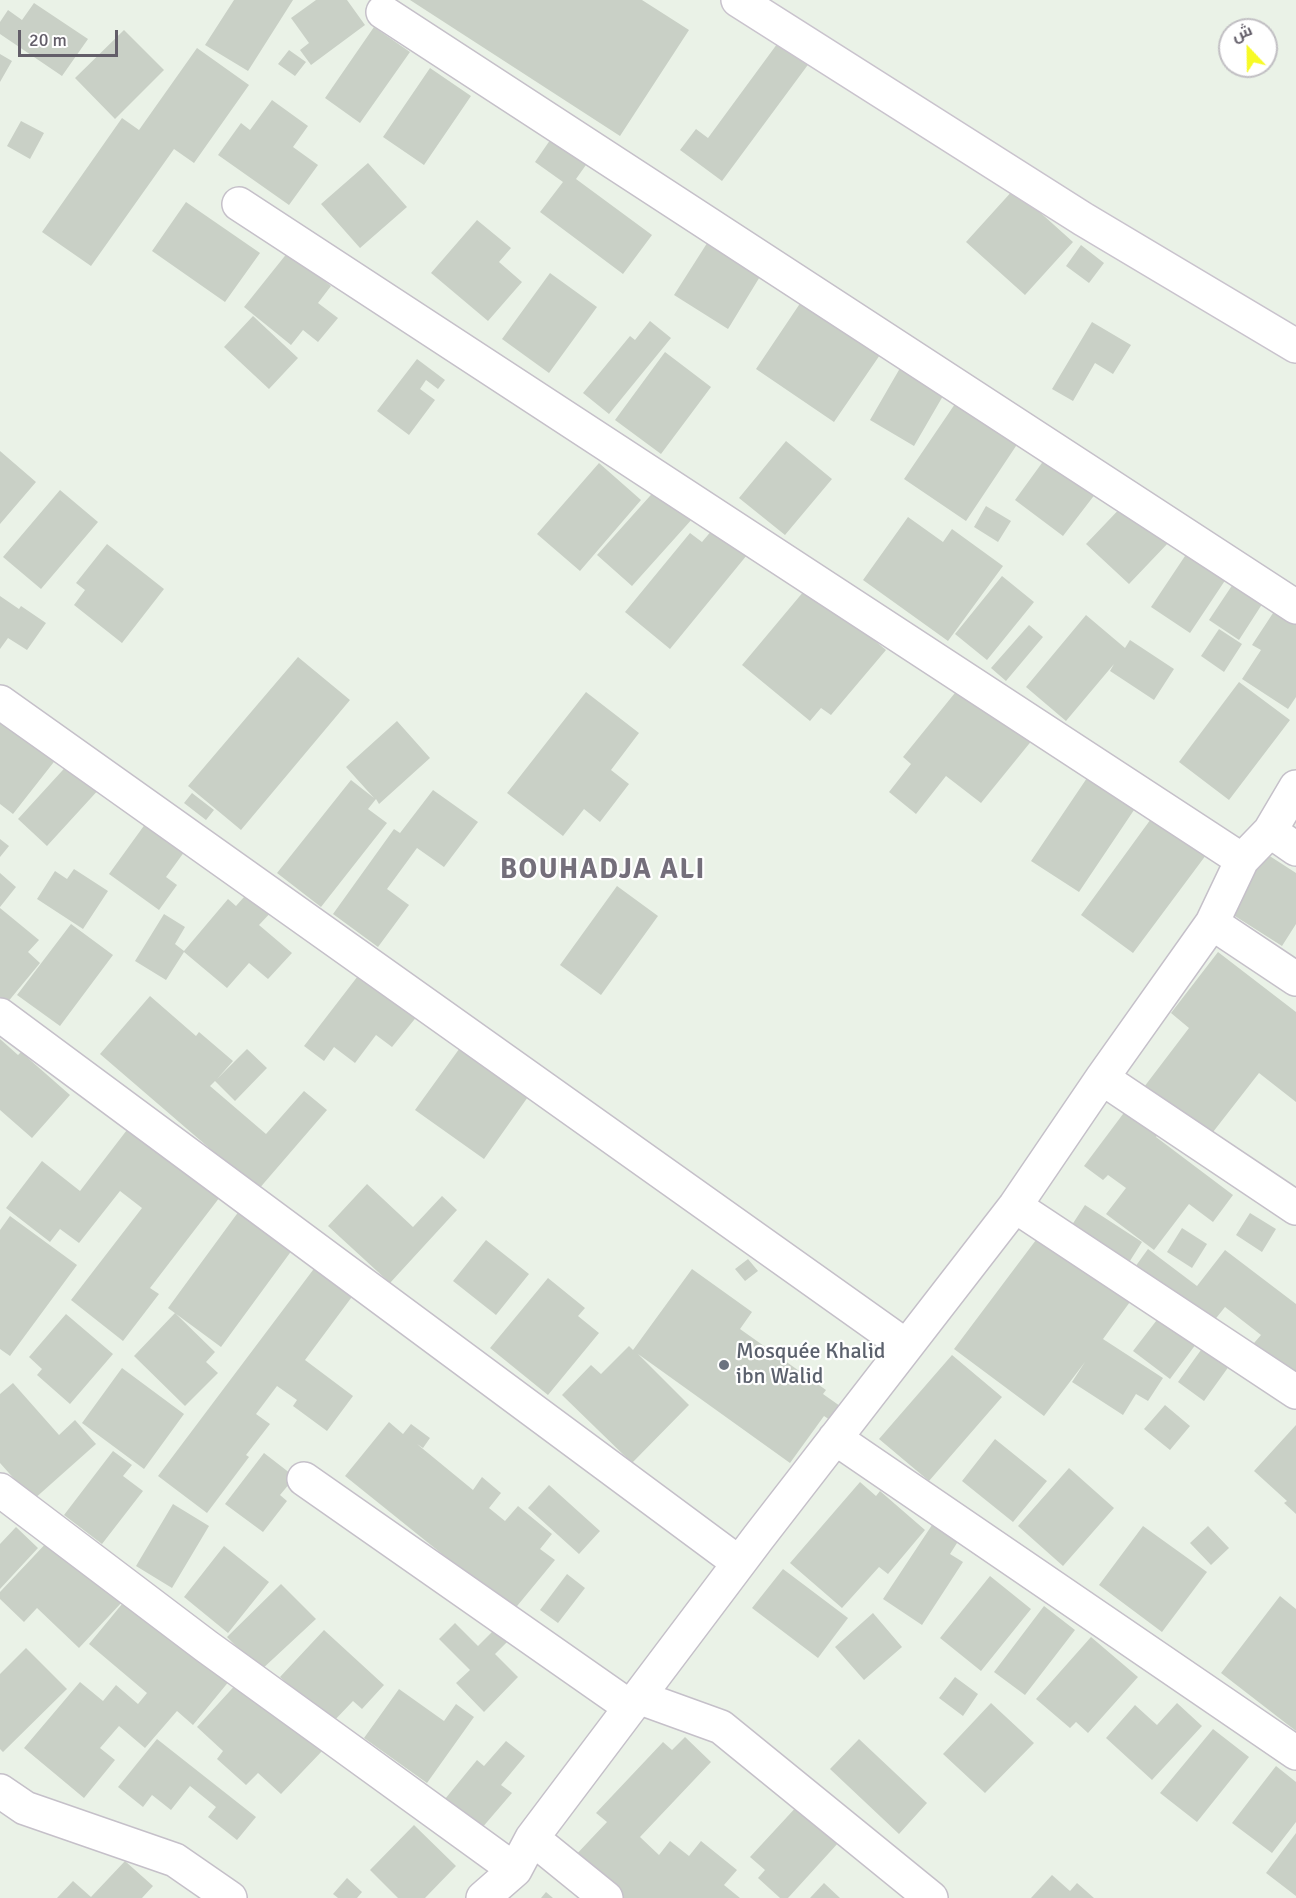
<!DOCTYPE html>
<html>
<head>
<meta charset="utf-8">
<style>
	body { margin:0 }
	#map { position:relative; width:1296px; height:1898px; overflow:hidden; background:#eaf2e7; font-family:Signika,Cairo,sans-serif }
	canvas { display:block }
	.north { position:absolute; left:1218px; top:18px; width:60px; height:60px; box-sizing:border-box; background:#fff; border:2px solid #c1bfc3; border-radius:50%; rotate:338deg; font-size:16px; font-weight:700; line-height:24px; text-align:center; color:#635e69 }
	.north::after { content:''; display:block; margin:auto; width:21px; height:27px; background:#f7fa25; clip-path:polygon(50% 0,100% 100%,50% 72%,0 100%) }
	.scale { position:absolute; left:18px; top:30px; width:100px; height:27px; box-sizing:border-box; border:3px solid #635e69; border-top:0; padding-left:8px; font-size:18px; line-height:21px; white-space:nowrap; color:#635e69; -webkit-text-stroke:4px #fff; paint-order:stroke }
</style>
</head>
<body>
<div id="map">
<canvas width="1296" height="1898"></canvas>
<div class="north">ش</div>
<div class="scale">20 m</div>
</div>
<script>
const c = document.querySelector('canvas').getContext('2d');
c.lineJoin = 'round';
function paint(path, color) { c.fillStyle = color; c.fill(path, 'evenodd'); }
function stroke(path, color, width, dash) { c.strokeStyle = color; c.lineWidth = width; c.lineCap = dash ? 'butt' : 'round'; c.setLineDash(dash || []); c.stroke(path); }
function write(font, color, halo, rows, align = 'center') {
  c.font = font + ' Signika,sans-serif'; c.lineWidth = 4.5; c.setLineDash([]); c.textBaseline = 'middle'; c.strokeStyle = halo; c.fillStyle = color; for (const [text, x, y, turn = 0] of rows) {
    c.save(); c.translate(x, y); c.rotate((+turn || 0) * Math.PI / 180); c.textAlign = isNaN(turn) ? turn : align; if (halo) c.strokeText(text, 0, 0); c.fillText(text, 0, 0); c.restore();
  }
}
const building = new Path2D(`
	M234,0H293L248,71L205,45Z
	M316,0H347L365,25L311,65L300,50L309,43L291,18Z
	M410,0H642L689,30L620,136Z
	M34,3L88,39L62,76L0,34V22L8,10L22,20Z
	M374,27L410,52L360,123L325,98Z
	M124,30L164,70L115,119L75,78Z
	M780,40L810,62L722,181L680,150L696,129L708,138Z
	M197,48L249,85L194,163L174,149L91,266L42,232L122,118L139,130Z
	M289,50L306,62L295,76L278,64Z
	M0,54L12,61L0,82Z
	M430,68L471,96L424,165L383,137Z
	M272,100L308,126L293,147L318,165L289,205L218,155L241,123L250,130Z
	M21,121L44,133L30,159L7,146Z
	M557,130L593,155L576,179L652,235L623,274L540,212L563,182L535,162Z
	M368,163L407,207L360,248L321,204Z
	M1014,189L1073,242L1025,295L966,242Z
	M186,202L260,253L225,302L152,251Z
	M477,220L511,248L499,262L522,282L488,321L431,273Z
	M711,237L764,270L728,329L674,295Z
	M1081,245L1104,263L1089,283L1066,266Z
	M288,252L331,286L318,303L338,318L318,342L303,330L291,345L244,307Z
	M550,273L597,307L549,373L502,339Z
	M805,296L884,349L834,422L756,369Z
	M253,316L298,358L269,389L224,347Z
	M650,321L671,338L609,414L583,393L630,336L635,340Z
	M1092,322L1131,345L1113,374L1095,363L1073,401L1052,389Z
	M665,352L711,387L661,454L615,420Z
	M417,359L445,380L438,389L426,380L420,389L435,400L409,435L377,411Z
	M903,363L947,389L914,446L870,420Z
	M959,398L1020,440L966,521L904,479Z
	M786,441L832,479L785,535L739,498Z
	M0,451L36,482L0,524Z
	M1047,456L1096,493L1063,536L1015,500Z
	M599,463L641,500L580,571L537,534Z
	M658,487L693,518L632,586L597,555Z
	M60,490L98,522L41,589L3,557Z
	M1127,501L1170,541L1129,584L1086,544Z
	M986,506L1011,521L998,542L974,527Z
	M908,517L943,542L952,529L1003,566L948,641L863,580Z
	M713,529L747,555L670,649L625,612L690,533L702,542Z
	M107,544L164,589L122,643L74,605L85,590L76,583Z
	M1193,544L1232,570L1190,633L1151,607Z
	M1239,575L1268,595L1239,640L1209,620Z
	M1002,576L1034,602L987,660L955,634Z
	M809,585L886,650L831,715L821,708L810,721L742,665Z
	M0,596L19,609L21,606L46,623L27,650L8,638L0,649Z
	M1277,607L1296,619V697L1288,709L1242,679L1261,650L1252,645Z
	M1086,615L1125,648L1130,640L1174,669L1154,700L1110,671L1114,664L1066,721L1026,687Z
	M1029,625L1043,637L1006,681L991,668Z
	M1219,629L1242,644L1224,672L1201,656Z
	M298,657L350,700L241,830L188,786Z
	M1239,682L1290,720L1229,800L1179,762Z
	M963,683L1033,739L981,803L946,776L916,814L889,792L911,764L903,757Z
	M586,692L639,733L611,770L629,784L600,822L584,809L563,836L507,793Z
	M0,713L57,758L13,814L0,804Z
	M397,721L430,758L379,804L376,799L368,809L387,823L321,907L277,873L351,780L374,798L346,767Z
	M72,760L101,787L47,846L18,819Z
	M1087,778L1134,810L1079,892L1031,861Z
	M433,790L478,822L444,867L417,848L387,889L409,905L378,947L333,914L394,829L400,833Z
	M192,793L214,810L206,820L184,803Z
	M1156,812L1209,851L1133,953L1081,915Z
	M151,816L190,844L166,877L177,885L159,910L109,874Z
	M0,839L9,846L0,857Z
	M1265,853L1296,873V924L1282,946L1227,911Z
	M74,869L108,891L83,929L37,899L55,871L67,879Z
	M0,873L16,887L0,907Z
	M617,886L658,916L601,995L560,965Z
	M252,888L275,908L259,925L292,953L268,979L249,963L227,988L184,952L166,980L135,961L164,914L185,927L175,944L184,951L228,899L236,906Z
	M0,908L39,940L28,952L40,963L7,1003L0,997Z
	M71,924L113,955L60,1026L17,995Z
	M1218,952L1296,1012V1102L1259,1073L1206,1141L1141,1091L1189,1028L1171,1013Z
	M361,972L418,1015L392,1047L376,1035L355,1063L334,1047L324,1061L304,1046Z
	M150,996L196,1036L199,1032L233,1061L217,1079L247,1049L267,1068L235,1101L215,1081L210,1086L266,1134L304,1091L327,1110L258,1190L100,1054Z
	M0,1039L18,1055L21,1052L70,1095L32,1138L0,1110Z
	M462,1045L530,1094L484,1159L415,1110Z
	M1132,1102L1164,1126L1156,1137L1233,1195L1213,1222L1189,1204L1154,1250L1106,1214L1126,1188L1108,1175L1103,1180L1084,1166Z
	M130,1126L223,1193L150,1288L159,1294L123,1341L71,1300L142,1208L120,1191L79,1243L60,1229L50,1242L6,1208L42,1161L80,1191Z
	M367,1184L413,1227L442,1196L457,1210L390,1283L328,1226Z
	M1085,1205L1142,1242L1121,1275L1064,1237Z
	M242,1207L295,1246L221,1347L168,1308Z
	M1250,1213L1276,1229L1262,1252L1236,1235Z
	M10,1216L77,1265L10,1356L0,1349V1230Z
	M1045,1228L1135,1295L1103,1339L1163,1378L1148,1401L1136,1394L1123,1415L1072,1382L1085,1362L1044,1416L954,1349Z
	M1182,1228L1207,1244L1192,1268L1167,1252Z
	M486,1240L529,1274L496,1315L453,1281Z
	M1148,1249L1197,1286L1225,1250L1296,1304V1386L1248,1350L1261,1335L1225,1307L1205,1332L1130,1274Z
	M748,1259L758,1271L745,1281L735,1269Z
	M319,1262L357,1290L305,1360L353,1396L327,1431L293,1406L297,1400L277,1386L256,1414L270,1424L246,1455L249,1457L207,1513L158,1476Z
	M692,1269L752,1312L740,1329L826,1390L823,1394L840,1406L830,1420L824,1416L790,1463L638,1354L689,1405L632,1463L562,1395L591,1365L601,1374L629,1346L633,1350Z
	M548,1278L585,1308L578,1316L599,1333L548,1395L490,1348Z
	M1163,1312L1199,1340L1170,1379L1133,1351Z
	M175,1313L215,1352L206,1362L218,1373L185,1406L134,1356Z
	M66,1314L113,1354L70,1404L37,1375L42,1369L29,1357Z
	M1206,1343L1232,1362L1204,1401L1178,1382Z
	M952,1355L1002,1397L929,1481L879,1439Z
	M122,1368L184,1414L144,1469L82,1423Z
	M13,1383L59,1435L75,1420L96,1444L33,1500L0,1463V1394Z
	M1165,1405L1190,1426L1170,1450L1144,1429Z
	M389,1422L403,1434L411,1424L430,1438L423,1448L417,1444L473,1490L482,1477L501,1493L489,1508L505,1521L518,1506L552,1534L540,1549L555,1560L513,1611L345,1476Z
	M1296,1425V1514L1284,1503L1287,1501L1254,1471Z
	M995,1439L1047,1481L1013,1522L962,1481Z
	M113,1451L132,1465L123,1476L143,1491L102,1544L64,1515Z
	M264,1453L295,1477L280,1495L287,1501L263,1532L225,1504Z
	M1069,1468L1114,1508L1063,1566L1018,1526Z
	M860,1482L876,1496L880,1491L925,1530L888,1574L879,1567L842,1608L790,1563Z
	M549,1485L600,1531L579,1554L528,1508Z
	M173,1504L209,1526L172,1588L136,1566Z
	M938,1516L964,1532L950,1554L963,1562L922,1625L883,1599Z
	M1143,1526L1207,1572L1162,1632L1099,1585Z
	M1208,1526L1229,1548L1211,1565L1190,1543Z
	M16,1527L38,1548L0,1589V1544Z
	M50,1539L123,1601L79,1648L37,1608L24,1622L0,1599V1592Z
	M224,1546L269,1582L228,1633L184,1597Z
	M783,1569L848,1618L818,1658L752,1608Z
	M567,1574L585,1588L558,1623L540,1610Z
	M990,1576L1031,1609L981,1671L940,1638Z
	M281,1584L316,1619L260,1671L227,1637Z
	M1280,1596L1296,1609V1731L1221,1673Z
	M127,1598L230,1680L193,1725L177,1711L145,1748L119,1726L100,1748L115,1760L84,1798L24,1748L80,1682L103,1701L116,1685L138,1704L147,1693L89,1644Z
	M1044,1606L1075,1630L1025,1695L994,1672Z
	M873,1613L902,1647L864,1680L835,1647Z
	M455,1623L478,1646L497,1627L510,1639L495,1654L518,1677L484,1712L456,1683L470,1670L439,1639Z
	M324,1630L384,1685L362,1709L353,1701L331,1724L280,1677Z
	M1091,1637L1138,1677L1088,1733L1076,1722L1070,1728L1036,1699Z
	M26,1648L67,1689L3,1752L0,1749V1674Z
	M955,1677L978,1694L963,1716L939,1698Z
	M239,1681L323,1750L281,1794L258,1773L246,1785L217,1759L223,1751L197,1727Z
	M399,1689L444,1721L456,1704L474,1717L427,1783L364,1738Z
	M991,1703L1034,1743L985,1793L943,1754Z
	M1177,1703L1202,1726L1152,1780L1106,1738L1135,1705L1157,1725Z
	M1213,1729L1249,1757L1197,1822L1160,1793Z
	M685,1737L711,1762L640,1837L659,1855L670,1841L689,1856L701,1841L737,1870L724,1885L740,1898H623L593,1870L572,1859L607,1822L596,1813L663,1742L672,1750Z
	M157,1739L256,1817L237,1840L208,1817L216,1807L190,1786L171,1810L152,1795L143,1807L118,1787Z
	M859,1739L927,1803L899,1834L830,1769Z
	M506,1741L525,1756L501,1785L512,1793L481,1829L445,1799L477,1760L484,1766Z
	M1276,1766L1296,1782V1822L1272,1853L1232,1823Z
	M799,1804L839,1842L788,1898H780L758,1878L765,1870L750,1857Z
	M414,1825L456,1866L425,1898H398L370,1870Z
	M1296,1833V1896L1266,1873Z
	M125,1861L153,1886L142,1898H57L73,1881L91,1897Z
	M1052,1875L1070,1891L1077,1883L1094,1898H1031Z
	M347,1878L362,1892L357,1898H338L333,1894Z
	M824,1883L840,1898H810Z
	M546,1892L553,1898H541Z`);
const street = new Path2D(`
	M383,12L1296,607
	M239,204L1242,860
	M0,702L906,1346
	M1270,831L1296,849
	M1212,923L1296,979
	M0,1015L739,1563
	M1102,1078L1296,1208
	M1015,1206L1296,1392
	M835,1438L1296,1753
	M304,1479L630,1707
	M0,1490L206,1646L515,1870
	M638,1697L721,1727L931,1898
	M0,1791L25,1808L175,1860L230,1898
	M532,1838L606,1898
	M483,1898L515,1870L532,1838L758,1538L1015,1206L1102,1078L1212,923L1242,860L1270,831L1296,787`);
const secondary = new Path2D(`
	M738,0L1083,219L1296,346`);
const markers = [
	[724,1365,6,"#6b7280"]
];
const worshipNames = [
	["Mosquée Khalid",736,1352],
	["ibn Walid",736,1377]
];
const districtNames = [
	["BOUHADJA ALI",603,871]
];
paint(building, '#c9d0c6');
stroke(street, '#c5c0c9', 36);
stroke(secondary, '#c9c3cd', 36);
stroke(street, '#fff', 33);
stroke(secondary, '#fff', 33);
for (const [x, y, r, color] of markers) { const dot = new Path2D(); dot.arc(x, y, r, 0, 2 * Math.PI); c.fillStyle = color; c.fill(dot); stroke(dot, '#fff', 2); }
write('22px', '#5b616d', '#fff', worshipNames, 'left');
c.letterSpacing = '1.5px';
write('bold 28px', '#746f7b', '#fff', districtNames);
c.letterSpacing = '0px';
</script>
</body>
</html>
